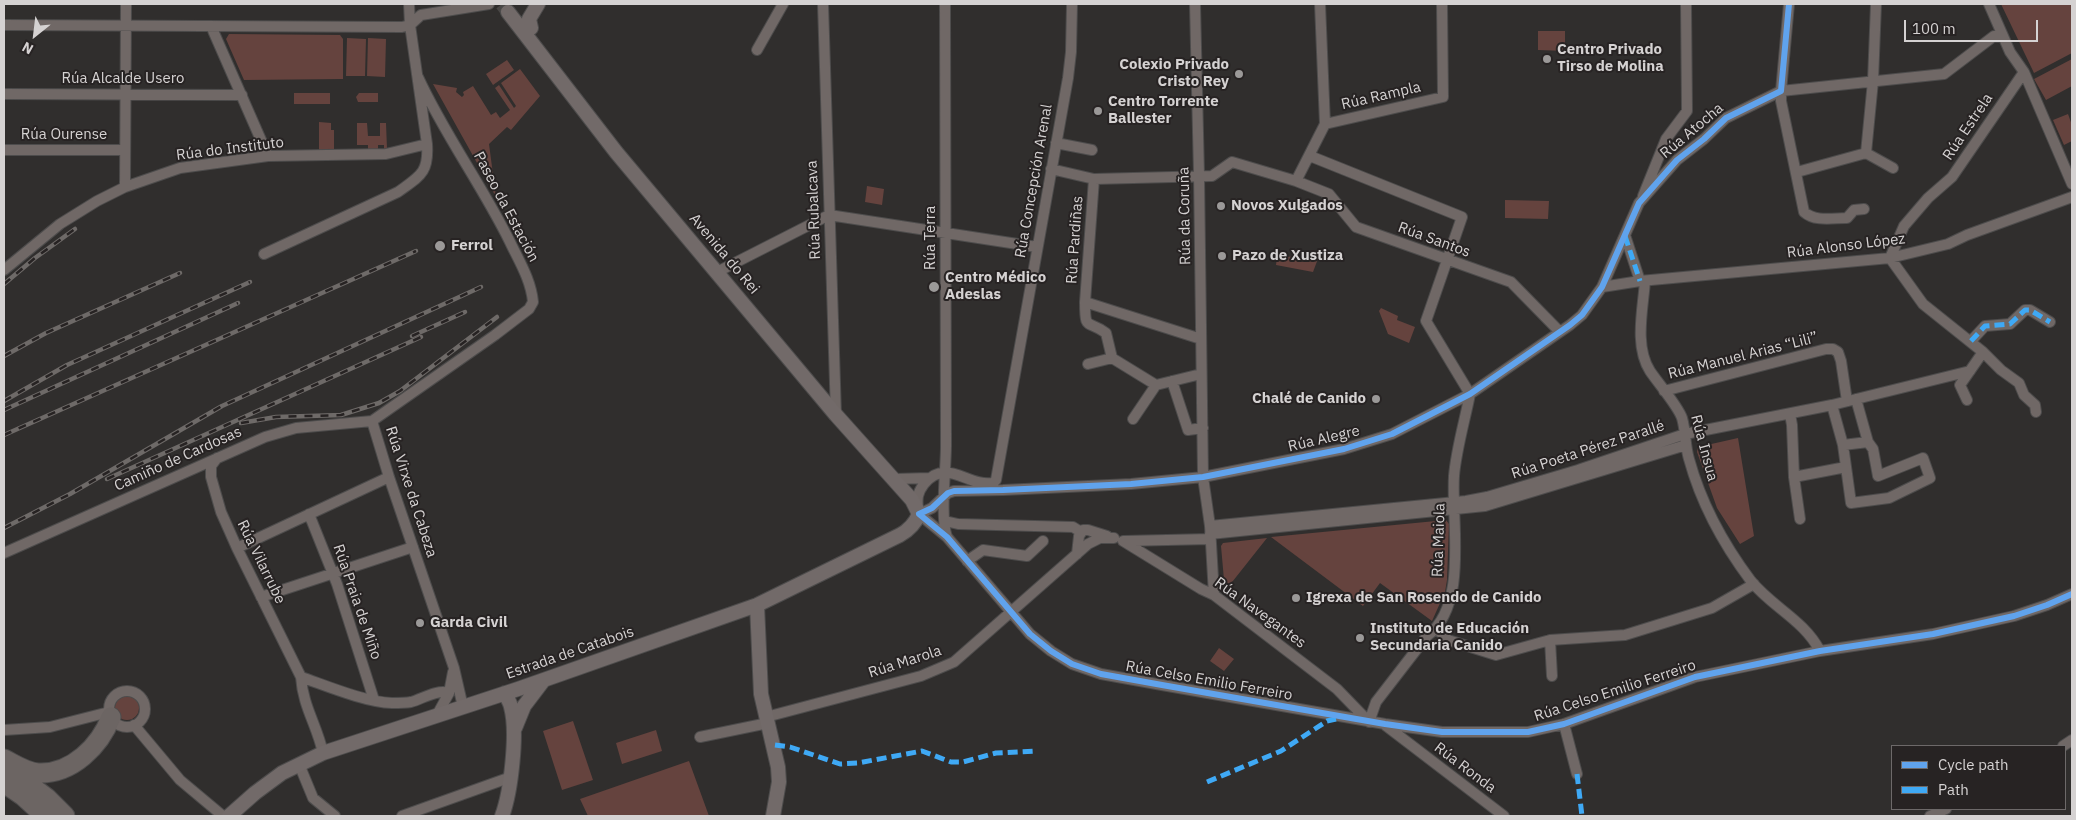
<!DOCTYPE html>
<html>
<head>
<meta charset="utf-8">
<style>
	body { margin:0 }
	#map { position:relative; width:2076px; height:820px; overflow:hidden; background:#302e2d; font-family:"IBM Plex Sans",sans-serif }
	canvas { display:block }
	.frame { position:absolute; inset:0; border:5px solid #d5d2d2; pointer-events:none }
	.legend { position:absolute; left:1891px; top:745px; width:175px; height:65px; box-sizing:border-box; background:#272323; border:1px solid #6d6969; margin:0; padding:6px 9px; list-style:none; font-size:15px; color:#d5d2d2 }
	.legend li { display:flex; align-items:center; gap:10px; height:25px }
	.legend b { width:25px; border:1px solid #6d6969 }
	.north { position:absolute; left:10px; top:10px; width:50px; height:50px; -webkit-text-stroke:4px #272323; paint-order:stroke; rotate:209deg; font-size:14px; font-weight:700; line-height:20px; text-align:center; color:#d5d2d2 }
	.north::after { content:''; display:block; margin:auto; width:18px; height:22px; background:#d5d2d2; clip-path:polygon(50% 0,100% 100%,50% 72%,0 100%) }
	.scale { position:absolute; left:1904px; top:20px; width:134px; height:22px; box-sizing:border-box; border:2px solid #d5d2d2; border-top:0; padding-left:6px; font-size:15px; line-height:18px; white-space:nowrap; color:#d5d2d2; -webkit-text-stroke:4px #272323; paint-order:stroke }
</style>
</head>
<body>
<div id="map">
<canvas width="2076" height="820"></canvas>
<div class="frame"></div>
<ul class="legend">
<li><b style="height:6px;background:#60a3ed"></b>Cycle path</li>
<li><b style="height:6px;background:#3fa9f5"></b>Path</li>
</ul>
<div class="north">N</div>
<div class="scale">100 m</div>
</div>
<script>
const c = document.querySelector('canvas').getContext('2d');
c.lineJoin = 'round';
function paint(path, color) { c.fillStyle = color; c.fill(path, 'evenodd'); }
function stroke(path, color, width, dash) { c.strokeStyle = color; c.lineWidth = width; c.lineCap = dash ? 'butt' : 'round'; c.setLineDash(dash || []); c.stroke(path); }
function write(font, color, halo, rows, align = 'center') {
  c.font = font + ' "IBM Plex Sans",sans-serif'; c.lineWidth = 4; c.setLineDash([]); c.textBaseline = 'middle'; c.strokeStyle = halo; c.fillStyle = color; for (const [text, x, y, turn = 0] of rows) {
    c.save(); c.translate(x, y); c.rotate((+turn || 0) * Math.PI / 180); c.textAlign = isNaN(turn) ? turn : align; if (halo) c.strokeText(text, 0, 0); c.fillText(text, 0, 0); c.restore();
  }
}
const green = new Path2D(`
	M2001,4H2072V53L2034,73Z
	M1538,31H1565V51L1538,50Z
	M229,34L340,35L343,39V79L244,80L226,39Z
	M347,38L366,39L365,76H346Z
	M368,38L386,39L385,77L367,76Z
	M2072,59V86L2046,100L2034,79Z
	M507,60L514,70L493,85L486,74Z
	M520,69L540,96L511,130L507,127L489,144L496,197L433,84L457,88L456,92L462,97L464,95L463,92L473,86L491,115L496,112L500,118L510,110L495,88L499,85L514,108L516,106L501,83Z
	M294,93H330V104H294Z
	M359,93H378V102H358L356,97Z
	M2068,114L2072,125V141L2064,145L2053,120Z
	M319,122L331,123V130H334V151H319Z
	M357,123H367L368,136H380V123H386L387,149H384V145H378V150H368V145H357Z
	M867,186L884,189L882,205L865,202Z
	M1505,200L1549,201L1548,219L1505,218Z
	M1319,256L1313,272L1276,265L1277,257Z
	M1381,308L1398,316L1397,320L1415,327L1409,343L1388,334L1379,311Z
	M1738,438L1754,536L1740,544L1717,508L1697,452L1698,447Z
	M1446,520L1449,524L1447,580L1445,592L1432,621L1380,583L1363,606L1271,537Z
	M1267,538L1225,591L1221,546L1223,543Z
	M1219,648L1234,659L1224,671L1210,661Z
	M115 708a12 12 0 1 1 24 0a12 12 0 1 1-24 0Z
	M573,721L593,780L562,790L543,731Z
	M656,730L662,751L622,764L616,743Z
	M689,761L709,816H588L580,799Z`);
const secondaryTunnel = new Path2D(`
	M502,4L508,12`);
const street = new Path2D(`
	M823,4L836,415
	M945,4L946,446C946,468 940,518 947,537
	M1195,4L1199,175L1203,477L1210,526L1214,595
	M1989,4L2010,52L2024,72L2072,184
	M4,25L402,27L410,25
	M410,25L421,15L489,4
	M211,26L268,156
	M757,50L783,4
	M418,77C444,134 482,185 510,242C519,261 531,280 533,302L529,309L495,335L372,421L389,477L454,668L463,707
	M4,94L242,95
	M1325,124L1443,97L1442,4
	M1056,143L1092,150
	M4,150H125
	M1866,153L1873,81L1876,4
	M1866,153L1893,168
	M1051,169L1094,179L1212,176L1232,162L1296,181L1325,124L1320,4
	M1797,172L1866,153
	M1094,179L1085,302L1201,339
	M1296,181L1329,194L1356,227L1511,282L1560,332
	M125,187L126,4
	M1643,196L1666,139L1687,111L1686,4
	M1864,209L1854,210L1847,218C1833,218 1815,222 1804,212L1781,101V91L1944,74L1994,36L2002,37
	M1625,235L1640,281
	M264,254L398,192C420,176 429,173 427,144L410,25L409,4
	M4,270L60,224L97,201L125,187L180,168L268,156L386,154L427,144
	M717,272L829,215L1037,247
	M1645,281C1643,309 1634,346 1650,371C1658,383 1678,406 1682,418C1686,432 1685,446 1689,459C1701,503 1724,545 1751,581C1772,607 1804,620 1820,651
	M1602,287L1640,281L1890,258L1948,244L1967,235L2072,197
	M1085,302C1085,332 1087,319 1106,333L1112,358
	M1971,341L1985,326L2010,324L2025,310H2030L2050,322
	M1983,352L2001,370L2019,383L2024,395L2035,405L2036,412
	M1112,358L1156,385L1201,374
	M1088,364L1112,358
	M1172,381L1188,430L1203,428
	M1664,391L1826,349H1833L1838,352L1841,361L1847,401
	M1967,400L1960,385L1983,352L1923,304L1890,258L1904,226L1928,198L1952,177L2024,72
	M1832,405L1843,445L1851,503L1889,498L1930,478L1923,458L1878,476L1873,449L1868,442L1856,399
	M1790,414L1792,425L1794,477L1800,519
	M1133,419L1156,385
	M1843,445L1868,442
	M217,458L211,466V477L221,512L237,548L301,677C303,707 317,725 323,753
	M1794,477L1846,467
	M894,479L929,478
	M996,480L1068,78L1071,52L1072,4
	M918,509C917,499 917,493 924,484C947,457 967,487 993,483L996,480
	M309,514L337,584L374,700
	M919,514L947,537L1030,634L1051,651L1072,664L1101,674L1162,685L1385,724L1442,732H1528L1564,724L1695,677L1820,651L1933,634L2014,616L2047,605L2072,594
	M919,514L932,508L948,493L954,491L1003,490L1131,484L1203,477L1344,449L1392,434L1470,394L1570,325L1582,315L1602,287L1639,203L1677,160L1704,139L1726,118L1781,91L1789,4
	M945,521L958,524L1073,527L1081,532
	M1210,526L1466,501L1487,497L1578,470L1685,434L1832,405L1970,371
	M1210,534L1485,506L1686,445
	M1123,541L1201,589L1214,595L1337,689L1369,722L1376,702L1427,636C1469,605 1451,522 1454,476C1456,450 1465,420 1470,394L1426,321L1462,217L1310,156
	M1124,541L1210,539
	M237,548L389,477
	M4,553L265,437L296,428L372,421
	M1077,554L1079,536L1083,530H1088L1107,536
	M967,561L983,550L1027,556L1043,541
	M261,597L413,547
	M1437,629L1448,640L1496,655L1550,640L1625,635L1712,608L1754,584
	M1550,640L1552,676
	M301,677C327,686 365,702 392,703C398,703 405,703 411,702C422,699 437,689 449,693
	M109 709a18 18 0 1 1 36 0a18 18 0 1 1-36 0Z
	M437,715L449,693L453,672
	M766,717L921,676L954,662L1088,544L1100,538H1114
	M1564,724L1577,774
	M134,725L180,780L223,816
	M1385,725L1504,816
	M4,730L50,727L109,712
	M700,737L768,723
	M2063,746L2072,740
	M299,764L313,798L335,816
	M402,816L511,777
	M1930,816L1946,809`);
const secondary = new Path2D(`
	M531,28L529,19L538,4
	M757,605L761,694L778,767L779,782L773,816
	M515,728L524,706L543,681
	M229,816L255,793L282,773L323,753L518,689L757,605L900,535C909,530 915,524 919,514L912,500L836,415L616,152L508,12
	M502,816C511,792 518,732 511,707C510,702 507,698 505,693`);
const highway = new Path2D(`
	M4,759C14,764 27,773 39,773C72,774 100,746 111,717
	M11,771L47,798L65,816
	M4,783L23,796L45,816`);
const rail = new Path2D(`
	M4,284L35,258L75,229
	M412,336L465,312
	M4,356L46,333L180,273
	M4,401L67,365L250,282
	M4,410L238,303
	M241,423L276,417L341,415L379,403L400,391L497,317
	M4,435L416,251
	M107,479L421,337
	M4,528L70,494L222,406L481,287`);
const quiet = new Path2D(`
	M1625,236L1640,281
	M1971,341L1985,326L2010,324L2025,310H2030L2050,322
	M775,745L790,747L840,764L858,763L922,751L951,762H963L996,753L1036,751
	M1577,774L1582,816
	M1207,782L1281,751L1327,721L1336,719`);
const cycleway = new Path2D(`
	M1789,4L1781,91L1726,118L1704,139L1677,160L1639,203L1602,287L1582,315L1570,325L1470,394L1392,434L1344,449L1203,477L1131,484L1003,490L954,491L948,493L932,508L919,514L947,537L1030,634L1051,651L1072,664L1101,674L1162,685L1385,724L1442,732H1528L1564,724L1695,677L1820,651L1933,634L2014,616L2047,605L2072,594`);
const markers = [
	[1547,59,5,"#9b9998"],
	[1239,74,5,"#9b9998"],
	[1098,111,5,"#9b9998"],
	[1221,206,5,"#9b9998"],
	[440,246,6,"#9b9998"],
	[1222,256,5,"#9b9998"],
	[934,287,6,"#9b9998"],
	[1376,399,5,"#9b9998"],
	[1296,598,5,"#9b9998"],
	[420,623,5,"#9b9998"],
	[1360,638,5,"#9b9998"]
];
const poiNames = [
	["Centro Privado",1557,50],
	["Tirso de Molina",1557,67],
	["Colexio Privado",1229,65,"right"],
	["Cristo Rey",1229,82,"right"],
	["Centro Torrente",1108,102],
	["Ballester",1108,119],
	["Novos Xulgados",1231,206],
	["Ferrol",451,246],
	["Pazo de Xustiza",1232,256],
	["Centro Médico",945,278],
	["Adeslas",945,295],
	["Chalé de Canido",1366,399,"right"],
	["Igrexa de San Rosendo de Canido",1306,598],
	["Garda Civil",430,623],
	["Instituto de Educación",1370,629],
	["Secundaria Canido",1370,646]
];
const streetNames = [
	["Rúa Alcalde Usero",123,79],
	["Rúa Rampla",1381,96,-13],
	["Rúa Estrela",1968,127,-56],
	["Rúa Atocha",1692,131,-40],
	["Rúa Ourense",64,135],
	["Rúa do Instituto",230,149,-7],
	["Rúa Concepción Arenal",1034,181,-80],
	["Paseo da Estación",506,207,62],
	["Rúa Rubalcava",814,210,-92],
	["Rúa da Coruña",1185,216,-91],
	["Rúa Terra",931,238,-90],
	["Rúa Pardiñas",1075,240,-86],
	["Rúa Santos",1434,240,20],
	["Rúa Alonso López",1846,246,-7],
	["Avenida do Rei",724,254,50],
	["Rúa Manuel Arias “Lili”",1743,356,-14],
	["Rúa Alegre",1324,439,-13],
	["Rúa Insua",1704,448,75],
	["Rúa Poeta Pérez Parallé",1588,450,-18],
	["Camiño de Cardosas",178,459,-24],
	["Rúa Virxe da Cabeza",411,492,72],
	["Rúa Maiola",1439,540,-88],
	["Rúa Vilarrube",261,562,64],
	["Rúa Praia de Miño",357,602,71],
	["Rúa Navegantes",1260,613,36],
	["Estrada de Catabois",570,653,-19],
	["Rúa Marola",905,662,-18],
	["Rúa Celso Emilio Ferreiro",1209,681,10],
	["Rúa Celso Emilio Ferreiro",1615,691,-18],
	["Rúa Ronda",1465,768,37]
];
paint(green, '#65433e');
stroke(secondaryTunnel, '#494746', 14, [14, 7]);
stroke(street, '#4d4c4c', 12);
stroke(secondary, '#4d4c4c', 16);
stroke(highway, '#4d4c4c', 21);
stroke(street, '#706866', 10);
stroke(secondary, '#726a69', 14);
stroke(highway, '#6c6563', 19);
stroke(rail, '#6e6a68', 4.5);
stroke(rail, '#272323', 2.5, [8]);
stroke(quiet, '#3fa9f5', 5, [10, 5]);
stroke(cycleway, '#60a3ed', 6);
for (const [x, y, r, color] of markers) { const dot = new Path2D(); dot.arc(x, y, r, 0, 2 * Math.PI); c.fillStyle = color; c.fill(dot); stroke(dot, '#272323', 2); }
write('bold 15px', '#d5d2d2', '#272323', poiNames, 'left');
write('15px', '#d5d2d2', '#272323', streetNames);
</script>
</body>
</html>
